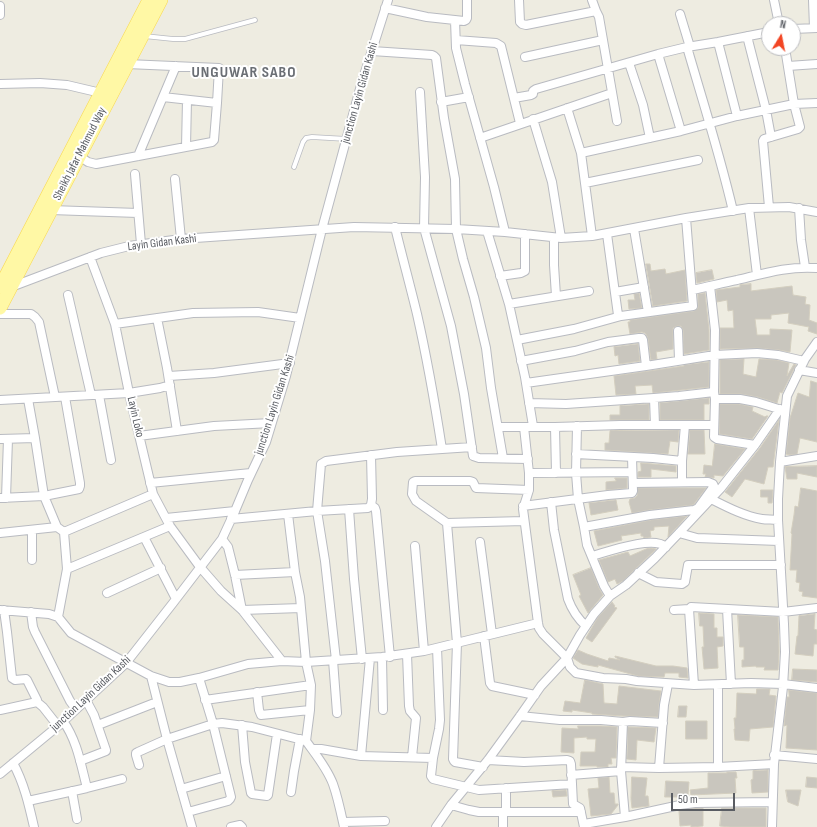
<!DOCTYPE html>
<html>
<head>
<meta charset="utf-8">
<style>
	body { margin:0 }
	#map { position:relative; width:817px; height:827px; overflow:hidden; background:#eeece1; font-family:"Sofia Sans Condensed",sans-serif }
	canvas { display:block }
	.north { position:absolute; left:761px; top:16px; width:40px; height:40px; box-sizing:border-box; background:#fff; border:1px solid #bdbec1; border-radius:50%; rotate:10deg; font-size:11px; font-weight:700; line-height:16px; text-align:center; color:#5a5d63 }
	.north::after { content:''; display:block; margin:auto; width:14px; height:18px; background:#f24523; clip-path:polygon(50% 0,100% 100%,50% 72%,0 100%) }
	.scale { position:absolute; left:671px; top:793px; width:64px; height:18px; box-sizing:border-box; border:2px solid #5a5d63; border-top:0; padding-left:5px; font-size:12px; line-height:14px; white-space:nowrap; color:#5a5d63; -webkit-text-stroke:3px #fff; paint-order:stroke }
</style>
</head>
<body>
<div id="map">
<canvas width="817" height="827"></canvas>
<div class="north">N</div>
<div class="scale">50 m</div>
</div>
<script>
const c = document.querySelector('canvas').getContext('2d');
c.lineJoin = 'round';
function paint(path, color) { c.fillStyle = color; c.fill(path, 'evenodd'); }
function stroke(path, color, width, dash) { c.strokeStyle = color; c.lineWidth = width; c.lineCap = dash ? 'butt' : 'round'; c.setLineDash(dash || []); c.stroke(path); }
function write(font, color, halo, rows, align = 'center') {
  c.font = font + ' "Sofia Sans Condensed",sans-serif'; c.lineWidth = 4; c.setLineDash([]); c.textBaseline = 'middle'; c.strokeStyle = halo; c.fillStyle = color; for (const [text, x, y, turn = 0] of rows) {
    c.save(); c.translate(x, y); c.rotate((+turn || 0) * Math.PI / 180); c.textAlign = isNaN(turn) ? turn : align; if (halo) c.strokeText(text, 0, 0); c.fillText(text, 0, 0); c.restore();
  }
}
const building = new Path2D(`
	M646,264H650L651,271L665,269L666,274L685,270L687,301L653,306Z
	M712,270L714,279L697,283L696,273Z
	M751,284V291L792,286L793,295L806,297L805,304L810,305L809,320L817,323V334L808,331L809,327L788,323L789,313L771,315V319H755L757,335H770V329L792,330L790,352L779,350L758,348L720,349V328H734L733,310L728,311L727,300L717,302L716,290L740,287V285Z
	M639,293L642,308L629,309L628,300H635L634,294Z
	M705,293L709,330V350L684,354L683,330L681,326H677L673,328V349L656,352L657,359L651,360L648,339L647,336L645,333L642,332L630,334L628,322H630V320L694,311L698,308V294Z
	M638,344L640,361L619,364L618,355L615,356L614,347Z
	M744,359L743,374L756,377L759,359L777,360L789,363L787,376L794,364L796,365L782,393L780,392L777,403L758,397L741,394H720V360Z
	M709,362V387L653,393L652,385L635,386L636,394L616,395L614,376L684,366V365Z
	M811,381L817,383V442L800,438L797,454L790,455L786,454L790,418L798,393L809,397Z
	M709,398V404H704V420H660V403Z
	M649,404V420H610V415H620V406Z
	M720,404H739L753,407L752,411L765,417L766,416H768L752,439L720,434Z
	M779,420L773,467H768L764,484L745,479L732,497L725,492L760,448Z
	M679,430L678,442L670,441L668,454L605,450V443H609L610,431Z
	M690,430H704L705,454H688Z
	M715,444L745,449L723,476L714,475V478L705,477L706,474H703L704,465L712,466Z
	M641,463L676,466V472L651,469V477H638V472L641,471Z
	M817,466V477L797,473V479H787L785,467Z
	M615,478H627V488L606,490V482L616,481Z
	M638,488H706L694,504L692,505L649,510L632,513L629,502L630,499L635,498L637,496Z
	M801,488L817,491V598L802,596L803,592L799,591L800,583L796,582L797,570H790L792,534L791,533L794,515L795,506L798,507Z
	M761,490H773L772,503H768V497H761Z
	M616,500L618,510L591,515L589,503Z
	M687,516L668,537L669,526L654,527V530L650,531L651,537L644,538L643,536H641V533L621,536L622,540L598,546L594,531L651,520Z
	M651,548L656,549L623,581L617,584L615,579L608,582L599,560L628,552L630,556L646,549Z
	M591,568L599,588L603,595L588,613L579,596L581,595L573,575Z
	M612,602L615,606L614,607L617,608L592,642L586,638L598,617Z
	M699,613L714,614V628H717V637H723V646L717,647L718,668L704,669L702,647H704L703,626H700Z
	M815,614L814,629L817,630V644H814L813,656L795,654L797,636H798L799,616Z
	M738,615L778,617L779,652L778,670H764L765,667H756V666L742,667V660H744V647H740Z
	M578,650L587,654L608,661L609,658L620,660L615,657V656L656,666H673L687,668L688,678L679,677V673H665L664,677L638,676L598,665V667L582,664L573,658Z
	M793,669L817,670V682L792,680Z
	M585,680L603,684L604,703L617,704L619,686L661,691L659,704L658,717L630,716H623L592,714V713L572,710V712L563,711L565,701L580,703Z
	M757,689H770L769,695L776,696L773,727L750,729L749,741L735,740L734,729H735L734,718H736L737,693L756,694Z
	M789,690L817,693V750L786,748L787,725L784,726L787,697H789Z
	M679,706H687L686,717H678Z
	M686,721H707V739H686Z
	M578,726H601L617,727L616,758H611L612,764H608V767H597V766H580L581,752H595L596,739H587V737L574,738V753L561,752L562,728L578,729Z
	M628,727L656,728L654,742L637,740L636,760L627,759Z
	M768,770V792L752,793L751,780L753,779V771Z
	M727,772H736L737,778H735L736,793L691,795L690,790L708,788V773H727Z
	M609,777L610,793H614L615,804H618V805L611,814L591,816L588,789L599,788L598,778Z
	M632,777L647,778L645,796H648L649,806L632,808L631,799Z
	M807,777L817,778V788L806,787Z
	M666,781L689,782L688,795H679V797H665Z
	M566,790L567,796L553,797L552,791Z
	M786,790H801L798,806L788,802Z
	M695,808H703V826L691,827V825L680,826L679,811Z
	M722,808H766V827H730L720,826Z`);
const service = new Path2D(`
	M144,36L173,39H185L255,20
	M294,167L303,142L306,138L312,137L347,139`);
const minor = new Path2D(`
	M519,0L520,22L522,24L526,25L596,11
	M592,0L596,11L599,17L617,121
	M774,0L779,24
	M813,0L814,28
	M0,6V15
	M385,8L427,17L464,21L466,20L467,18V0
	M680,14L690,47
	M455,20L456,48L465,84L494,187L505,232
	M793,29L817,28
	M747,36L766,110L771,137
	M456,40L496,43L501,46L520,123
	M718,42L737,116
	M687,47C703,102 720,155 733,211
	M372,51L432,55L434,56L436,58L444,118L455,179L456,229L463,259L474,297L486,348L491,388L503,458
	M658,54L681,131
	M525,57L603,40
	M629,63L643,105L650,138
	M127,64L219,68L217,103L163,97
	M788,66L817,64
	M0,84L40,83L67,85L101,93
	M420,92L425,177L424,228L451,326L464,394L473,456L479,458L528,459
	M514,98L531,95L533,94V91L536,89L658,54L687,47L718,42L769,32
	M441,102L469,97
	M567,108L581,153L592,236
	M533,119L552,182L561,238
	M480,138L612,93
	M186,147L187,100
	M581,153L681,131L737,116L794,104L817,103
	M79,156L88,162L96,164L212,142L214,140L217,103
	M138,156L176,66
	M135,174L141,244
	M175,179L181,239
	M585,183L698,160
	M769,207L763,141L764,139L798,129L800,127L794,104L785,48
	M749,208L757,275
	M799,208L801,240L805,267
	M51,210L138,213
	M395,227C402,256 410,285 417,314C427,358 435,404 442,449
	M634,229L648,312
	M487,231L509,304L525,377L533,426
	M607,234L618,315L621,316L693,306L686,218
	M554,238V265L556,296
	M90,257L115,324L129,393L153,494L170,526L200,567L221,591L242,610L282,661
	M500,276L521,273L525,271V234
	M710,286L715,330L714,392L715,399L714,437L717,439L755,445
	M11,287L101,253L129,246L181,239L354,227L456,229L505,232L561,238L592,236L686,218L749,208L789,207L817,212
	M692,290C707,287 722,283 737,280C766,273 788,266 817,268
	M615,292L644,287
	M68,295L91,395
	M509,304L589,291
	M0,314H31L35,317L39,322L55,397
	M157,318L167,368L177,431
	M115,324L193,313L258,312L300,318
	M678,331L679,360
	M517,340L574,329L621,316
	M521,361L575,351L608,342L639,338H642L643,340L646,366
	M799,370L817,373
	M169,376L214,373L290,363
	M526,383L646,366L715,355L757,353L778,355L804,361
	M99,395L111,460
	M654,398L655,425
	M715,399H740L756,402L785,411
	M0,400L129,393L160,388L170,385
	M529,403L566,404L654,398L679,396L714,392
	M577,426L576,473L578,499L584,527L587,545L604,586L610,596
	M498,427H555L620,425H714
	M524,427L529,473V490L523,509L538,623L539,628L543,634L567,658L570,667L576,673L603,678L626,679L637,681L694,685L751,683L783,684L817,688
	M555,427L556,473
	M139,436L214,426L271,423
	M35,438L44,496L57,527L64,532L67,569L58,617
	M0,439L35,438L28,399
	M576,454L653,458L682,461
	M780,462L817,456
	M529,473L632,472
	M682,482V461L685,425
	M150,483L251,473
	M0,498L44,496L79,489L80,486V483L65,397
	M6,498L8,439
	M711,499C727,507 744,516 762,519C767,520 773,519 778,520
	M551,502L554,530L568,599C572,610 577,618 586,626
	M371,505L375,508L376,511L390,657
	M523,506L608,495L632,493L633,491L632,457
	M349,509L354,579L362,659
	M288,514L295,572L300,597L306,662L311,685L310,710L306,741C316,755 327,768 333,784C338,798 341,813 344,827
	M166,518L235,511
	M231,519L317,511L368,508L371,505L372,499L371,455
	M524,521L447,523L416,501L412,494L413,482L415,481H470L473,482L476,488L529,490
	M447,523L457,643L453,759L454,761L455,762L483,767
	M584,527L650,515L694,510L698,508L714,486L713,484L708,482L633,483
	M64,532L153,494
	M0,533L57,527
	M679,533L697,538L779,541
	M144,537L176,599
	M222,539L228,547L235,575L242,610L301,608
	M480,542L492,634
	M415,546L424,651
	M592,556C607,552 653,535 666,547
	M32,560V530
	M67,569L170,526
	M638,573L656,582L682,584L685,582L688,565H781
	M235,575L295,572
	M107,593L161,568
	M689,609L694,685
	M727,609L731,684
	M0,610L49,614L58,617L71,633L151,676L169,682H180L199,678L248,664L282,661L306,662L382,657L424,651L538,623
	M4,610L7,632L12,678L15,680L26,679L27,680L37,700V702L43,707L58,726
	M674,610L689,609L691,607L783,612L817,608
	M31,612L33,627L35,632L70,701L76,709
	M484,636L490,683L492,686L535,695
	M437,648L440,720L439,729L433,758L431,776L433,779L479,790L572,784
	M407,654L409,706L410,711L416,718L412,757
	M382,657L383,710
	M333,660L337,713
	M336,660L325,561L317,511L321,464L326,461L397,452L472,447
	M151,676L167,739L192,827
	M257,692L259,710L261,715L310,710
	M205,700L311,685
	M0,710L37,702
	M520,716L560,720H601L623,722L630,721L663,723
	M63,721C77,740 81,765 87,788
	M623,722L621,771L625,817
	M98,725L157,702
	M242,725L245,762L251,793L252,794L267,796L268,795L277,734
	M312,749H321L361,756L433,758
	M774,755L817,759
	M361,756L370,658
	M488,760L524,762L567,760L570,761L571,764L573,804L580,808L584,827
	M80,761L106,751V750L94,715L86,700
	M13,763C24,783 29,805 34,827
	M139,765L136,755V753L138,752L167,739L213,724L222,723L252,727L306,741
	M621,767L659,768L718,767L774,764
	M718,767V685
	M659,768L664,705L668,684
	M0,774L58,726L126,663L173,603L222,539L235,511L248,480L266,442L286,376L322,229L361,85L388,0
	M571,775L621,771
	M506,788V812
	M181,789L226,776
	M72,791L77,819
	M291,792L294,771L300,739
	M28,801L87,788L122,779
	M451,805L469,810L479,812H581
	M188,812L228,801L230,799L231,797L213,724L199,678
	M503,812V827
	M343,822L385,821
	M584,824L625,817L680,805L695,803L772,802
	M231,827L240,825L242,827
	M436,827L451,805L488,760L520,716L541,686L567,658L580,635L594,614L610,596L626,585L655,558L679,533L721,488L755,445L780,409
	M772,827L774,764L783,687L785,652L784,624L778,520V499L780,462L787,396L805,359L817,342`);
const primary = new Path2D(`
	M0,287L149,0
	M0,308L161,0`);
const streetNames = [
	["junction Layin Gidan Kashi",360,93,-74],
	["Sheikh Jafar Mahmud Way",80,154,-63],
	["Layin Gidan Kashi",162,243,-7],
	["junction Layin Gidan Kashi",275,405,-72],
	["Layin Loko",135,417,77],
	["junction Layin Gidan Kashi",91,694,-43]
];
const districtNames = [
	["UNGUWAR SABO",244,73]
];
paint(building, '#c9c6be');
stroke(building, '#d3cebf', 1);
stroke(service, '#b9bbc1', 5.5);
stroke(minor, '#b9bbc1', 10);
stroke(primary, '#f9d84f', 14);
stroke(service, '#fff', 4);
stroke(minor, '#fff', 8);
stroke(primary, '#fff8a5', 13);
write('12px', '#5a5d63', '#fff', streetNames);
c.letterSpacing = '1px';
write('bold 16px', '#6b6f75', '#fff', districtNames);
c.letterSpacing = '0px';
</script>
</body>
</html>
